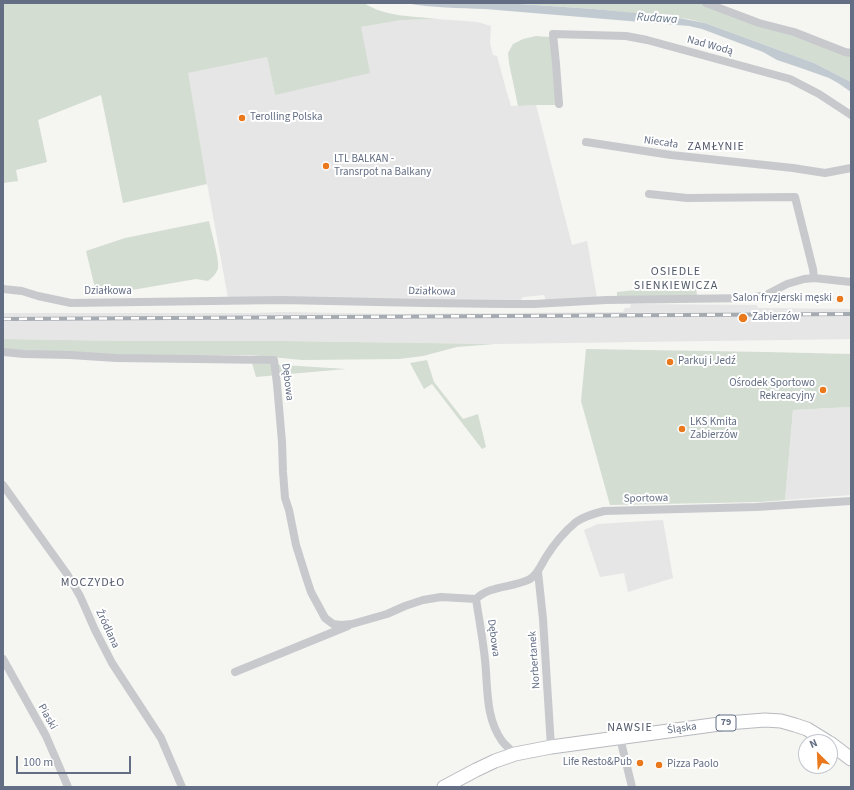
<!DOCTYPE html>
<html>
<head>
<meta charset="utf-8">
<style>
	body { margin:0 }
	#map { position:relative; width:854px; height:790px; overflow:hidden; background:#f5f5f1; font-family:"Source Sans 3",sans-serif }
	canvas { display:block }
	.frame { position:absolute; inset:0; border:4px solid #636e84; pointer-events:none }
	.north { position:absolute; left:798px; top:734px; width:40px; height:40px; box-sizing:border-box; background:#fff; border:1px solid #c1c5ce; border-radius:50%; rotate:336deg; font-size:11px; font-weight:700; line-height:16px; text-align:center; color:#636e84 }
	.north::after { content:''; display:block; margin:auto; width:14px; height:18px; background:#ea791d; clip-path:polygon(50% 0,100% 100%,50% 72%,0 100%) }
	.scale { position:absolute; left:16px; top:756px; width:115px; height:18px; box-sizing:border-box; border:2px solid #636e84; border-top:0; padding-left:5px; font-size:12px; line-height:14px; white-space:nowrap; color:#636e84; -webkit-text-stroke:3px #fff; paint-order:stroke }
</style>
</head>
<body>
<div id="map">
<canvas width="854" height="790"></canvas>
<div class="frame"></div>
<div class="north">N</div>
<div class="scale">100 m</div>
</div>
<script>
const c = document.querySelector('canvas').getContext('2d');
c.lineJoin = 'round';
function paint(path, color) { c.fillStyle = color; c.fill(path, 'evenodd'); }
function stroke(path, color, width, dash) { c.strokeStyle = color; c.lineWidth = width; c.lineCap = dash ? 'butt' : 'round'; c.setLineDash(dash || []); c.stroke(path); }
function write(font, color, halo, rows, align = 'center') {
  c.font = font + ' "Source Sans 3",sans-serif'; c.lineWidth = 4; c.setLineDash([]); c.textBaseline = 'middle'; c.strokeStyle = halo; c.fillStyle = color; for (const [text, x, y, turn = 0] of rows) {
    c.save(); c.translate(x, y); c.rotate((+turn || 0) * Math.PI / 180); c.textAlign = isNaN(turn) ? turn : align; if (halo) c.strokeText(text, 0, 0); c.fillText(text, 0, 0); c.restore();
  }
}
const built = new Path2D(`
	M437,19L477,22L491,26L490,43L493,55L497,56L505,86L511,106L536,105L572,245L587,241L597,298L546,301L544,295L523,297L518,303L228,298L187,73L267,57L275,95L361,27L402,20Z
	M631,304L757,305L758,308L851,309V339L495,344L284,341H127L3,339V313H255L284,312L391,314L623,312L625,308H630Z
	M851,407V495L785,500L793,410Z
	M663,520L673,578L628,592L624,573L600,577L584,530L598,524Z`);
const green = new Path2D(`
	M3,3H364C385,17 413,16 437,19L402,20L361,27L370,73L275,95L267,57L188,73L207,184L123,203L101,95L38,120L47,162L16,170L18,181L3,183Z
	M505,3H701L789,32L850,56L851,82L814,63L705,23L688,19L594,9Z
	M536,36L550,37L556,105H536L518,106L509,63L508,53L513,44L523,39Z
	M209,221C211,231 220,261 218,269C216,274 212,278 208,281L196,279L97,296L86,251L125,238Z
	M695,281L697,295L617,297V292L646,289Z
	M3,339L127,341H284L495,344L457,347L423,356L399,359L302,360L251,355L144,356L3,351Z
	M586,349L766,352L851,354V407L793,410L785,500L761,502L610,505L581,401Z
	M427,360L434,382L463,419L478,414L486,447L482,449L432,384L424,389L410,363Z
	M252,363L346,369L256,377Z`);
const water = new Path2D(`
	M406,3H505L594,9L668,16L705,23L814,63L849,81L851,82V92L838,83L829,78L798,67L777,60L763,52L702,29L689,26L485,9C459,8 432,8 406,3Z`);
const minor = new Path2D(`
	M706,3L759,23L794,32L845,52L851,53
	M559,104L556,64L553,34L626,36L647,40L790,79L819,94L851,115
	M586,142L671,155L793,168L825,173L851,168
	M649,194L687,198L795,197L813,269L814,278
	M3,289L22,291L38,296L71,303L281,300L425,303L506,304H534L606,300L751,298L766,295L787,284L804,279L814,278L851,282
	M3,352L24,354L70,355L116,358L274,360L277,384L282,442L283,472L285,498L289,510L296,545L306,577L311,592L325,618L333,624L341,625L352,624L387,614L405,606L423,600L441,597L476,599
	M3,485L67,574L80,596L95,630L112,663L161,738L182,787
	M538,572L543,619L551,747
	M476,599C490,585 513,588 530,579C538,574 541,565 546,557C554,544 564,532 576,522C583,517 596,513 604,511L756,507L851,501
	M476,599C479,619 483,640 485,660C488,687 485,717 502,741C506,746 511,750 515,754
	M3,659L46,736L68,787
	M235,672L348,626
	M620,738L632,787`);
const primary = new Path2D(`
	M830,743L851,759
	M444,787L476,770L495,761L515,754L551,747L727,723L765,720L781,721L795,725L807,729L828,742`);
const rail = new Path2D(`
	M3,319L851,314`);
const markers = [
	[242,118,4,"#ea791d"],
	[326,166,4,"#ea791d"],
	[840,299,4,"#ea791d"],
	[743,318,5,"#ea791d"],
	[670,362,4,"#ea791d"],
	[823,390,4,"#ea791d"],
	[682,429,4,"#ea791d"],
	[640,763,4,"#ea791d"],
	[659,765,4,"#ea791d"]
];
const shields = [
	[726,723,20]
];
const shieldNames = [
	["79",726,723]
];
const streetNames = [
	["Nad Wodą",710,46,15],
	["Niecała",661,143,8],
	["Działkowa",108,292],
	["Działkowa",432,292,1],
	["Dębowa",287,382,83],
	["Sportowa",646,499,-1],
	["Źródlana",107,629,65],
	["Dębowa",493,638,82],
	["Norbertanek",535,660,-94],
	["Piaski",47,717,61],
	["Śląska",682,729,-8]
];
const poiNames = [
	["Terolling Polska",250,118],
	["LTL BALKAN -",334,160],
	["Transrpot na Balkany",334,173],
	["Salon fryzjerski męski",832,299,"right"],
	["Zabierzów",752,318],
	["Parkuj i Jedź",678,362],
	["Ośrodek Sportowo",815,384,"right"],
	["Rekreacyjny",815,397,"right"],
	["LKS Kmita",690,423],
	["Zabierzów",690,436],
	["Life Resto&Pub",632,763,"right"],
	["Pizza Paolo",667,765]
];
const waterNames = [
	["Rudawa",657,19,4]
];
const neighbourhoodNames = [
	["ZAMŁYNIE",716,147],
	["OSIEDLE",676,272],
	["SIENKIEWICZA",676,286],
	["MOCZYDŁO",93,583],
	["NAWSIE",630,728]
];
paint(built, '#e5e6e5');
paint(green, '#d4ddd2');
paint(water, '#c2cad1');
stroke(primary, '#b7babe', 15);
stroke(minor, '#c7c9cd', 8);
stroke(primary, '#fff', 13);
stroke(rail, '#a6aab1', 4);
stroke(rail, '#fff', 2.5, [8]);
for (const [x, y, r, color] of markers) { const dot = new Path2D(); dot.arc(x, y, r, 0, 2 * Math.PI); c.fillStyle = color; c.fill(dot); stroke(dot, '#fff', 1.5); }
for (const [x, y, w] of shields) { const box = new Path2D(); box.roundRect(x - w / 2, y - 8, w, 16, 3); c.fillStyle = '#fff'; c.fill(box); stroke(box, '#636e84', 1); }
write('bold 10px', '#636e84', null, shieldNames);
write('11px', '#636e84', '#fff', streetNames);
write('11px', '#636e84', '#fff', poiNames, 'left');
write('italic 12px', '#637688', '#fff', waterNames);
c.letterSpacing = '1px';
write('12px', '#515969', '#fff', neighbourhoodNames);
c.letterSpacing = '0px';
</script>
</body>
</html>
